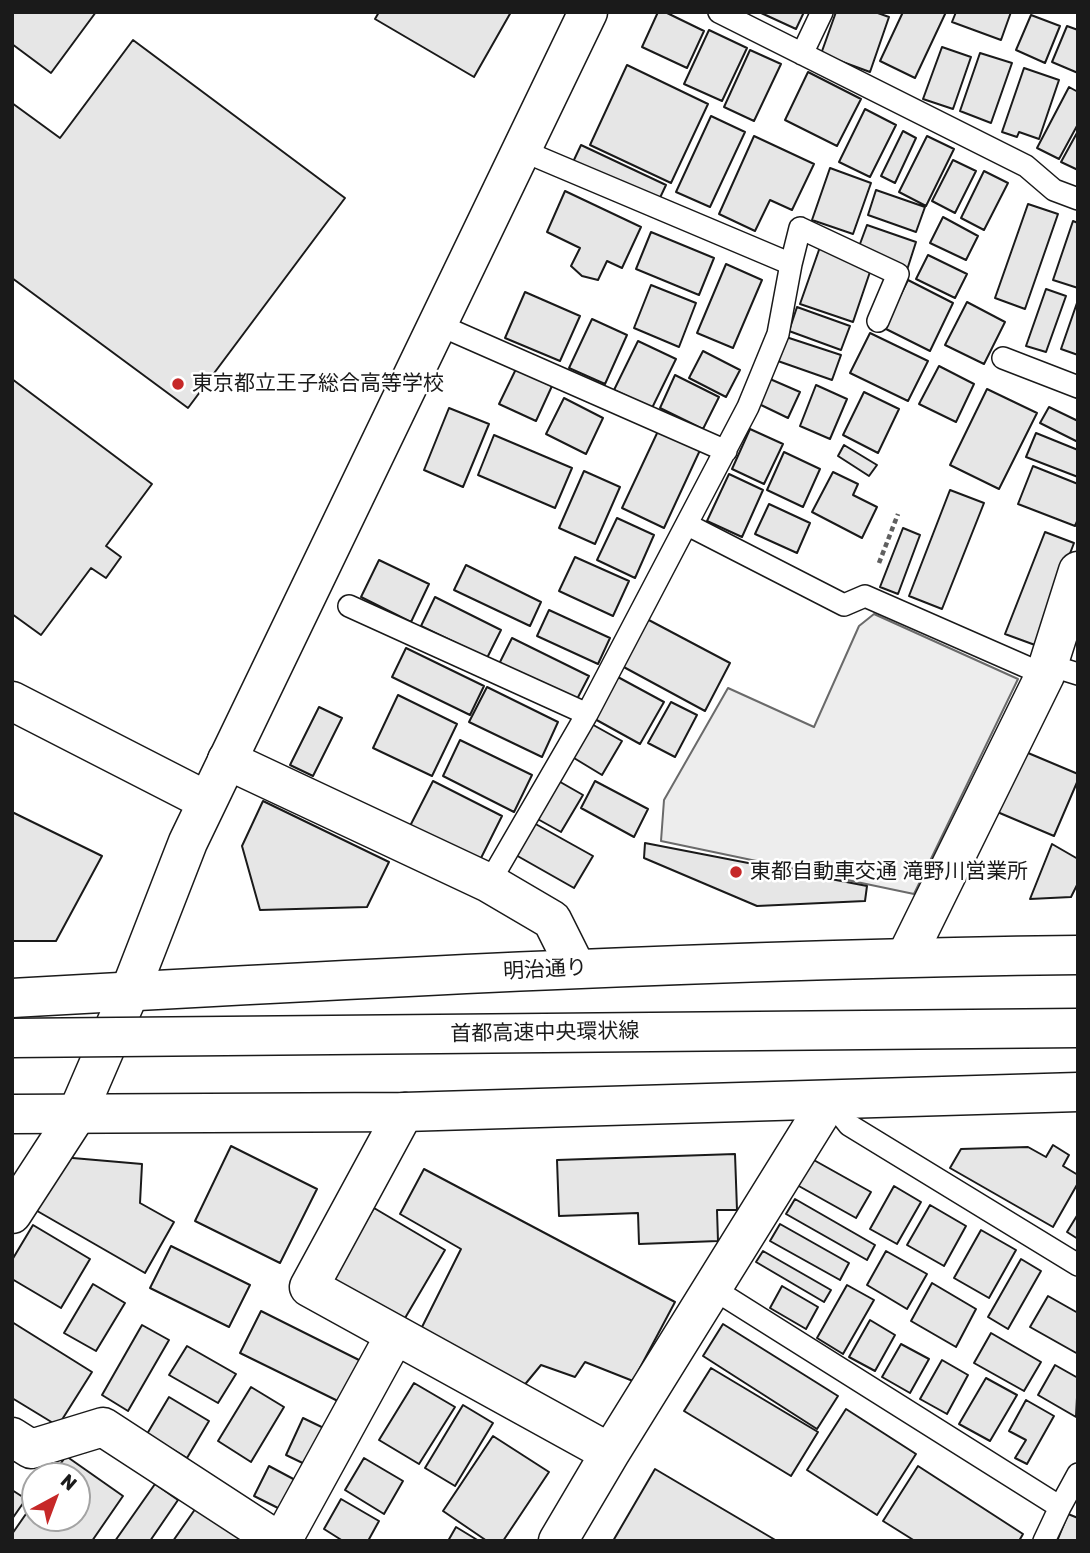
<!DOCTYPE html>
<html>
<head>
<meta charset="utf-8">
<style>
	body { margin:0 }
	#map { position:relative; width:1090px; height:1553px; overflow:hidden; background:#fff; font-family:Rubik,sans-serif }
	canvas { display:block }
	.frame { position:absolute; inset:0; border:14px solid #1a1a1a; pointer-events:none }
	.north { position:absolute; left:21px; top:1462px; width:70px; height:70px; box-sizing:border-box; background:#fff; border:2px solid #a3a3a3; border-radius:50%; rotate:41deg; font-size:19px; font-weight:700; line-height:28px; text-align:center; color:#1a1a1a }
	.north::after { content:''; display:block; margin:auto; width:24px; height:32px; background:#c62828; clip-path:polygon(50% 0,100% 100%,50% 72%,0 100%) }
</style>
</head>
<body>
<div id="map">
<canvas width="1090" height="1553"></canvas>
<div class="frame"></div>
<div class="north">N</div>
</div>
<script>
const c = document.querySelector('canvas').getContext('2d');
c.lineJoin = 'round';
function paint(path, color) { c.fillStyle = color; c.fill(path, 'evenodd'); }
function stroke(path, color, width, dash) { c.strokeStyle = color; c.lineWidth = width; c.lineCap = dash ? 'butt' : 'round'; c.setLineDash(dash || []); c.stroke(path); }
function write(font, color, halo, rows, align = 'center') {
  c.font = font + ' Rubik,"Noto Sans JP",sans-serif'; c.lineWidth = 5; c.setLineDash([]); c.textBaseline = 'middle'; c.strokeStyle = halo; c.fillStyle = color; for (const [text, x, y, turn = 0] of rows) {
    c.save(); c.translate(x, y); c.rotate((+turn || 0) * Math.PI / 180); c.textAlign = isNaN(turn) ? turn : align; if (halo) c.strokeText(text, 0, 0); c.fillText(text, 0, 0); c.restore();
  }
}
const parking = new Path2D(`
	M874,614L1018,679L914,894L661,841L664,800L728,688L814,727L859,626Z`);
const building = new Path2D(`
	M12,12H96L51,73L12,44Z
	M379,12H511L474,77L375,19Z
	M658,12H665L704,31L687,68L642,47Z
	M759,12H804L796,29Z
	M836,12H875L889,17L870,72L821,54Z
	M903,12H946L915,78L880,61Z
	M956,12H1011L1001,40L952,22Z
	M1031,15L1060,26L1045,63L1016,50Z
	M1067,26L1078,30V73L1052,62Z
	M709,30L747,48L722,101L684,84Z
	M133,40L345,198L188,408L12,278V103L60,138Z
	M942,47L971,57L953,109L923,99Z
	M750,50L781,64L754,121L724,107Z
	M980,53L1012,63L991,123L960,111Z
	M627,65L708,104L671,183L590,145Z
	M1024,68L1059,80L1039,139L1019,132L1017,137L1002,132Z
	M808,72L861,99L837,146L785,120Z
	M1069,87L1078,92V124L1059,159L1037,148Z
	M865,109L896,125L870,177L839,162Z
	M711,116L745,132L710,207L676,192Z
	M903,131L916,138L895,183L881,176Z
	M1078,131V170L1061,162Z
	M754,136L814,164L792,210L770,200L755,231L719,214Z
	M927,136L954,149L926,206L899,192Z
	M581,145L666,185L658,202L573,162Z
	M953,160L976,171L955,213L932,201Z
	M830,168L871,183L853,234L812,220Z
	M984,171L1008,183L984,230L961,218Z
	M876,190L925,207L916,232L868,215Z
	M565,191L641,227L622,268L607,261L598,280L582,276L571,266L580,248L547,232Z
	M1028,204L1058,214L1025,309L995,298Z
	M943,217L978,236L966,260L930,243Z
	M1073,221L1078,223V288L1053,280Z
	M867,225L916,242L907,270L857,252Z
	M651,232L714,258L699,295L636,269Z
	M820,247L872,266L853,322L800,304Z
	M928,255L967,274L955,298L916,279Z
	M726,264L762,280L733,348L697,333Z
	M908,280L953,303L930,351L884,328Z
	M651,285L696,303L679,347L634,328Z
	M1046,289L1066,296L1046,352L1026,346Z
	M525,292L580,316L560,361L505,338Z
	M1078,300V355L1061,349Z
	M967,302L1005,322L984,364L945,345Z
	M797,307L850,326L841,350L789,331Z
	M592,319L627,335L605,384L569,368Z
	M870,333L928,361L908,401L850,373Z
	M783,336L841,355L832,380L775,360Z
	M638,341L676,359L652,408L614,390Z
	M703,351L740,370L726,397L689,378Z
	M939,366L974,384L956,422L919,404Z
	M516,369L552,386L536,421L499,404Z
	M675,375L719,397L703,429L660,408Z
	M12,379L152,484L106,546L121,557L106,578L91,568L41,635L12,614Z
	M770,379L800,392L788,418L759,404Z
	M816,385L847,399L830,439L800,426Z
	M987,389L1037,413L999,489L950,465Z
	M864,392L899,409L878,453L843,435Z
	M564,398L603,418L586,454L546,434Z
	M1049,407L1078,421V442L1040,423Z
	M449,408L489,424L463,487L424,470Z
	M659,429L701,448L664,528L622,508Z
	M750,429L783,444L764,484L732,469Z
	M1036,433L1078,450V477L1026,457Z
	M494,435L572,468L555,508L478,475Z
	M844,445L877,465L869,476L838,456Z
	M784,452L820,469L803,507L767,490Z
	M1033,466L1078,484V519L1075,526L1018,504Z
	M584,471L620,487L595,544L559,528Z
	M833,472L858,484L853,495L877,507L862,538L812,512Z
	M729,474L763,490L742,537L707,521Z
	M950,490L984,503L942,609L909,596Z
	M769,504L810,523L797,553L755,534Z
	M617,518L654,535L635,578L597,560Z
	M903,528L920,535L898,594L880,587Z
	M1045,532L1074,543L1035,645L1005,634Z
	M575,557L629,581L613,616L559,591Z
	M379,560L429,584L411,622L361,597Z
	M466,565L541,602L530,626L454,590Z
	M435,597L501,630L487,658L421,626Z
	M549,610L610,638L598,664L537,636Z
	M645,618L730,663L705,711L620,665Z
	M512,638L589,676L575,703L498,666Z
	M406,648L484,686L470,715L392,677Z
	M616,676L664,702L640,744L593,718Z
	M487,687L558,722L542,757L469,722Z
	M398,695L457,724L432,776L373,748Z
	M671,702L697,715L675,757L648,743Z
	M319,707L342,718L313,776L290,765Z
	M588,722L622,741L602,775L569,755Z
	M460,740L532,775L514,812L443,776Z
	M1021,750L1078,774V780L1054,836L995,811Z
	M555,779L583,795L561,832L534,817Z
	M433,781L502,816L479,862L410,826Z
	M595,781L648,809L634,837L581,808Z
	M263,801L389,862L367,907L260,910L242,846Z
	M12,812L102,856L56,941H12Z
	M532,822L593,856L574,888L514,854Z
	M645,843L867,886L865,901L757,906L644,858Z
	M1052,844L1078,859V883L1071,897L1030,899Z
	M1053,1145L1069,1155L1063,1166L1078,1175V1183L1053,1227L950,1168L961,1149L1028,1147L1046,1157Z
	M231,1146L317,1189L280,1263L195,1221Z
	M735,1154L737,1210H717L718,1241L639,1244L638,1213L559,1216L557,1160Z
	M61,1157L142,1164L140,1203L174,1222L145,1273L32,1208Z
	M812,1159L871,1192L856,1218L797,1185Z
	M424,1169L675,1302L633,1381L585,1362L575,1377L541,1365L522,1388L419,1333L461,1249L400,1214Z
	M894,1186L921,1202L897,1244L870,1229Z
	M795,1199L875,1245L867,1260L786,1214Z
	M930,1205L966,1226L944,1266L907,1245Z
	M374,1208L445,1250L398,1330L326,1288Z
	M1078,1214V1239L1067,1232Z
	M780,1224L849,1263L840,1280L770,1241Z
	M33,1225L90,1259L61,1308L12,1279V1260Z
	M981,1230L1016,1250L989,1298L954,1278Z
	M171,1246L250,1285L229,1327L150,1288Z
	M763,1251L831,1290L824,1302L756,1262Z
	M886,1251L927,1274L907,1309L867,1285Z
	M1021,1259L1041,1271L1008,1329L988,1317Z
	M932,1283L976,1309L956,1347L911,1321Z
	M93,1284L125,1303L96,1351L64,1333Z
	M847,1285L874,1300L843,1354L817,1338Z
	M782,1286L818,1307L806,1329L770,1308Z
	M1048,1296L1078,1313V1354L1030,1327Z
	M261,1311L365,1363L344,1404L240,1353Z
	M870,1320L895,1335L875,1371L849,1357Z
	M12,1322L92,1372L58,1426L12,1398Z
	M723,1324L838,1396L817,1429L703,1356Z
	M142,1325L169,1340L128,1411L102,1395Z
	M991,1333L1041,1362L1024,1391L974,1363Z
	M901,1344L929,1359L910,1393L882,1377Z
	M187,1346L236,1374L218,1403L169,1375Z
	M942,1360L968,1375L947,1414L920,1399Z
	M1055,1365L1078,1378L1076,1417L1038,1395Z
	M711,1368L818,1432L791,1476L684,1411Z
	M986,1378L1017,1395L990,1441L959,1424Z
	M414,1383L455,1407L419,1464L379,1440Z
	M251,1387L284,1407L251,1462L218,1441Z
	M169,1397L209,1421L187,1458L147,1434Z
	M1026,1400L1054,1416L1027,1464L1015,1458L1026,1440L1009,1431Z
	M463,1405L493,1423L455,1486L425,1468Z
	M846,1409L916,1454L877,1515L807,1470Z
	M303,1418L332,1432L313,1468L286,1455Z
	M493,1436L549,1472L503,1541H487L443,1511Z
	M66,1456L123,1496L92,1541H12V1534L35,1501V1518H77V1476H52Z
	M364,1458L403,1481L384,1514L345,1490Z
	M269,1466L299,1482L284,1511L254,1496Z
	M918,1466L1023,1534L1019,1541H915L883,1521Z
	M655,1469L777,1541H613Z
	M155,1484L178,1500L150,1541H115Z
	M12,1490L26,1499L12,1519Z
	M341,1499L379,1521L368,1541H343L324,1529Z
	M198,1505L249,1541H173Z
	M1068,1514L1078,1518V1541H1057Z
	M456,1527L479,1541H448Z`);
const path = new Path2D(`
	M879,563L898,514`);
const lane = new Path2D(`
	M719,12L1026,166L1054,190L1078,199
	M802,54L822,12
	M791,264L800,228L898,274L878,321
	M437,324L726,451
	M1003,358L1078,387
	M688,525L844,605L865,596L1045,675
	M349,606L587,714
	M1049,665L1078,674
	M489,883L587,714L748,407L778,334L791,264L521,150
	M829,1100L849,1125L1078,1265
	M712,1288L1060,1507L1078,1474
	M1044,1541L1060,1507`);
const street = new Path2D(`
	M227,760L489,883L552,920L576,968
	M906,957L1045,675L1078,571
	M404,1112L309,1287L610,1453
	M12,1214L77,1114
	M12,1437L31,1449L103,1427L278,1541
	M282,1541L395,1335
	M558,1541L610,1453L829,1100`);
const secondary = new Path2D(`
	M12,701L207,801
	M77,1114L130,991L188,842L588,12`);
const highway = new Path2D(`
	M12,998C367,978 722,959 1078,955
	M12,1114L404,1112L1078,1092`);
const highwayBridge = new Path2D(`
	M12,1038L1078,1028`);
const markers = [
	[178,384,7,"#c62828"],
	[736,872,7,"#c62828"]
];
const poiNames = [
	["東京都立王子総合高等学校",192,384],
	["東都自動車交通 滝野川営業所",750,872]
];
const streetNames = [
	["明治通り",545,970,-3],
	["首都高速中央環状線",545,1033,-1]
];
paint(parking, '#ededed');
stroke(parking, '#6a6a6a', 2);
paint(building, '#e6e6e6');
stroke(building, '#1a1a1a', 2);
stroke(lane, '#1a1a1a', 24);
stroke(street, '#1a1a1a', 41);
stroke(secondary, '#1a1a1a', 41);
stroke(highway, '#1a1a1a', 41);
stroke(path, '#5f5f5f', 4.5, [5, 3.5]);
stroke(lane, '#fff', 21);
stroke(street, '#fff', 38);
stroke(secondary, '#fff', 38);
stroke(highway, '#fff', 38);
stroke(highwayBridge, '#1a1a1a', 41, []);
stroke(highwayBridge, '#fff', 38);
for (const [x, y, r, color] of markers) { const dot = new Path2D(); dot.arc(x, y, r, 0, 2 * Math.PI); c.fillStyle = color; c.fill(dot); stroke(dot, '#fff', 2.5); }
write('21px', '#1a1a1a', '#fff', poiNames, 'left');
write('21px', '#1a1a1a', '#fff', streetNames);
</script>
</body>
</html>
